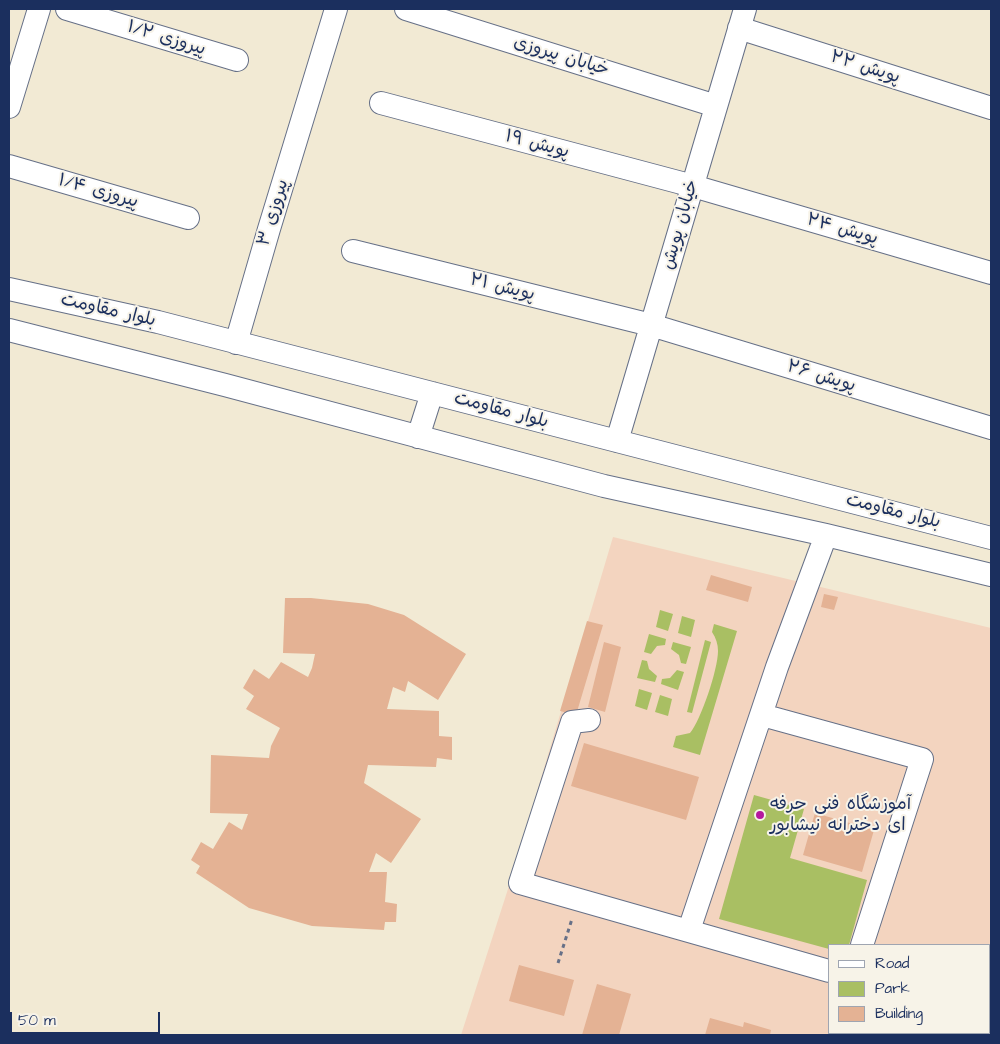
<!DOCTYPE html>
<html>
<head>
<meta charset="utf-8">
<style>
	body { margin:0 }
	#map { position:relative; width:1000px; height:1044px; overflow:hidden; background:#f2ead4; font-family:"Architects Daughter",sans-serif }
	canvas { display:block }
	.frame { position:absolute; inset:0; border:10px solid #1b2f5e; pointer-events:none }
	.legend { position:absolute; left:828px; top:944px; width:162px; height:90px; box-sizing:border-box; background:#f7f3e8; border:1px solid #9fa5b1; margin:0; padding:6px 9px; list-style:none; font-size:15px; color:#1b2f5e }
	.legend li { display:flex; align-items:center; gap:10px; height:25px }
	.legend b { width:25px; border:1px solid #9fa5b1 }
	.scale { position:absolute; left:10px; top:1012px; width:150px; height:22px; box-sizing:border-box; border:2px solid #1b2f5e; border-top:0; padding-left:6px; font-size:15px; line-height:18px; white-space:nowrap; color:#1b2f5e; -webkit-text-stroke:4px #f7f3e8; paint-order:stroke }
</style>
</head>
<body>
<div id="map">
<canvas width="1000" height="1044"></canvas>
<div class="frame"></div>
<ul class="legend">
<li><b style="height:6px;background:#fff"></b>Road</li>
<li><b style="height:14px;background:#a9bf63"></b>Park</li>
<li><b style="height:14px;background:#e4b294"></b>Building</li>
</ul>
<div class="scale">50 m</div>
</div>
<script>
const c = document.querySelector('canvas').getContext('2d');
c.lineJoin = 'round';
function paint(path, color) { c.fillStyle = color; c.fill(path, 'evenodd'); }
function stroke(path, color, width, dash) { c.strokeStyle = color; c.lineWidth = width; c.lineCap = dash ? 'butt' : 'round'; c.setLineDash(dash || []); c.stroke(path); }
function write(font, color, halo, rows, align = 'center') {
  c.font = font + ' "Architects Daughter","Playpen Sans Arabic",sans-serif'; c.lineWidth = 4; c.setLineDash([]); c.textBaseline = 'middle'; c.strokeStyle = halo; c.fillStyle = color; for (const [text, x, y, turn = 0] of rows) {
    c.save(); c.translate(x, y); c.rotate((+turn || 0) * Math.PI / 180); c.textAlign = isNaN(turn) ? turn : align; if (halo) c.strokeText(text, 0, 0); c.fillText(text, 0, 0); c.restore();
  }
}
const built = new Path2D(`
	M613,537L991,628V1035H461L508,889ZM829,945H989V1033H829Z`);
const green = new Path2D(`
	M660,610L673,614L668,631L656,627Z
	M682,616L695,620L691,637L678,633Z
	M714,624L737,631L700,755L673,747L676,736L690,733C701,720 718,669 718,651C718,644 716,638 712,632Z
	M649,634L666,639L665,645L657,646L651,654L644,652Z
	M705,640L711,642L692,713L687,712Z
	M673,642L691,647L686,664L681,663L679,655L671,649Z
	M642,660L647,661L649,669L657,676L655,682L637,678Z
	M677,670L684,672L678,690L661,684L662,679L670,678Z
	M639,689L652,693L647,710L635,706Z
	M660,695L672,699L668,716L655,712Z
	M754,795L804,809L790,858L867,880L849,945H829V949L719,919Z`);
const building = new Path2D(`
	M711,575L752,587L748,602L706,590Z
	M824,594L838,597L834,610L821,607Z
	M285,598H311L368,604L404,615L466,654L438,700L408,681L405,692L393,687L387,709L439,711V736L452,737V760L437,758L436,767L368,765L364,783L421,819L391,863L376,853L369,872H387L385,902L397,904L396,922H385L384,930L312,926L249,908L196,873L200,866L191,860L201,842L213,849L229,822L242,830L248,814L210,813L211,755L269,758L271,746L280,728L246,709L254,696L243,688L254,669L269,679L281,662L308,677L312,668L315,654L283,653Z
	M587,621L603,625L576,715L560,711Z
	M604,642L621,647L605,712L588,707Z
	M584,743L699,777L686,820L571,786Z
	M815,813L874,830L862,872L803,855Z
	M519,965L574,980L564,1016L509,1001Z
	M597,984L631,994L619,1035H582Z
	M710,1018L743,1027L744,1022L771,1030L770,1035H705Z`);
const path = new Path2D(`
	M558,963L572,919`);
const minor = new Path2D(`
	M67,9L237,60
	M406,9L716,106
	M739,28L991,108
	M381,103L693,186L991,273
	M9,107L39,9
	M9,166L188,218
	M353,251L651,325L991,428
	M9,289L158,322L991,538
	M9,330L225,385L604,486L826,535L991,575
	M236,343L269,229L336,9
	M418,437L432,393
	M617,441L745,9
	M762,715L922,759L862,945
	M589,720L572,722L520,883L829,971
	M689,930L777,667L826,535`);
const markers = [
	[760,815,5,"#b5179e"]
];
const streetNames = [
	["پیروزی ۱/۲",166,39,17],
	["خیابان پیروزی",561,57,17],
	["پویش ۲۲",865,68,18],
	["پویش ۱۹",537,145,15],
	["پیروزی ۱/۴",98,192,16],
	["پیروزی ۳",274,213,-73],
	["خیابان پویش",681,225,-74],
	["پویش ۲۴",842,230,16],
	["پویش ۲۱",502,288,14],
	["بلوار مقاومت",108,311,13],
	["پویش ۲۶",821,377,17],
	["بلوار مقاومت",501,411,15],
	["بلوار مقاومت",893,512,14]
];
const poiNames = [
	["آموزشگاه فنی حرفه",770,805],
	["ای دخترانه نیشابور",770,826]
];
paint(built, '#f3d4bf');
paint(green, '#a9bf63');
paint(building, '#e4b294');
stroke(minor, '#667087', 24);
stroke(path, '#667087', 3, [4, 4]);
stroke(minor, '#fff', 22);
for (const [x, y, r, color] of markers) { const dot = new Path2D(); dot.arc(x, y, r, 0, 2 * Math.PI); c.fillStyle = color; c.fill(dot); stroke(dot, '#f7f3e8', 2); }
write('18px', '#1b2f5e', '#f7f3e8', streetNames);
write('18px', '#1b2f5e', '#f7f3e8', poiNames, 'left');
</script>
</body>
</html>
